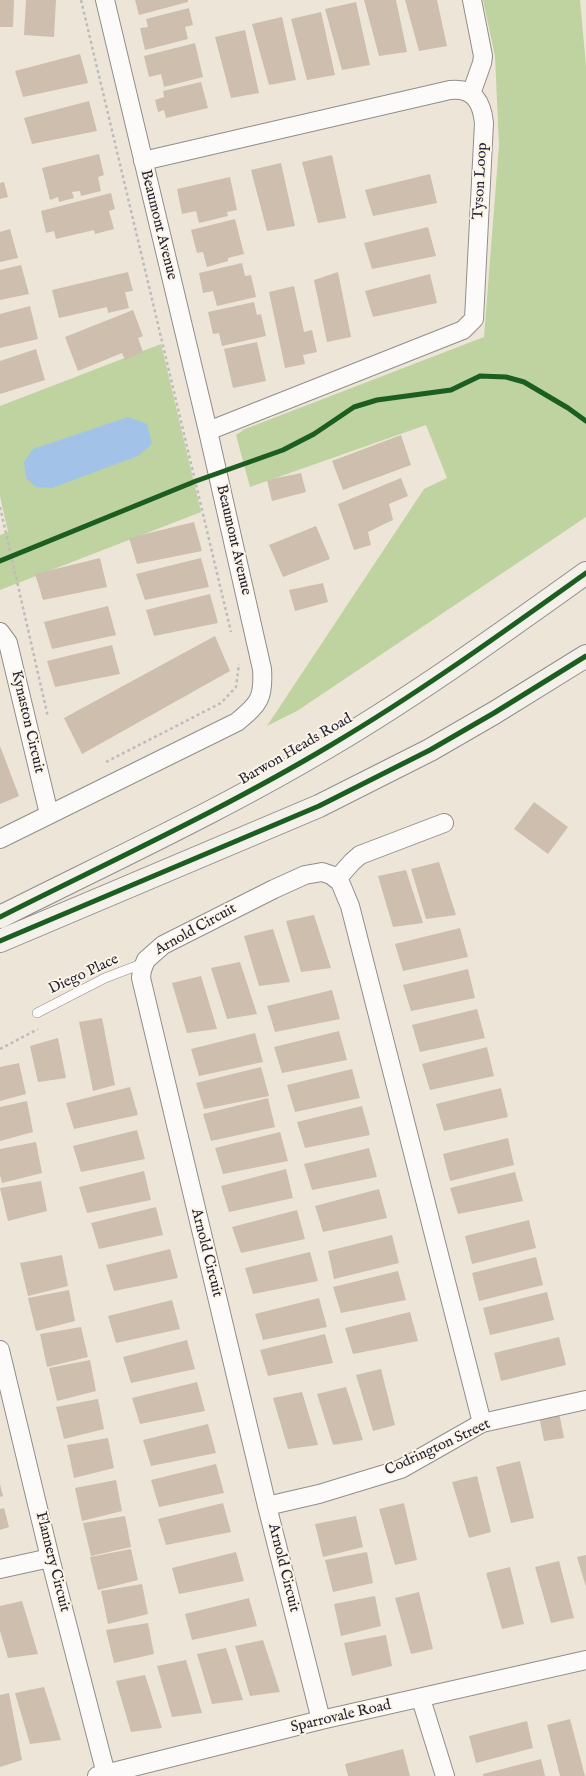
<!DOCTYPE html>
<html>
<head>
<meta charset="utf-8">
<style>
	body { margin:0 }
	canvas { display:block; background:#ede5d8 }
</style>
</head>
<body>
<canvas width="586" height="1776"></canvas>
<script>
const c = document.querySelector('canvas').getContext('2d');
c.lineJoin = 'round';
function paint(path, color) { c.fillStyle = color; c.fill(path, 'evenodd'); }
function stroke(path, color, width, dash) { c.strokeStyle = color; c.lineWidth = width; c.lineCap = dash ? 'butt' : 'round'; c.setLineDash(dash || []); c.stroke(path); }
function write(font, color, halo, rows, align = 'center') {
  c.font = font + ' "IM FELL English",serif'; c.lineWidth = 4; c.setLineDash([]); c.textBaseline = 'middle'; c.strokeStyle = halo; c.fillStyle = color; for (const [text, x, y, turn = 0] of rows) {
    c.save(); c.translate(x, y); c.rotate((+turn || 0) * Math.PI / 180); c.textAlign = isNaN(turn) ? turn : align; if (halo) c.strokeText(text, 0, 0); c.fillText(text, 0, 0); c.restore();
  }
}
const green = new Path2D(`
	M483,0H580L586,66V517L297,711L267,726L424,489L447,478L426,425L250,487L236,435L245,429L484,337L499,145L495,56Z
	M161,344L201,512L0,590V535L8,532L0,496V406Z`);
const water = new Path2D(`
	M128,417L147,424L152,444L138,456L52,488L36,487L26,478L24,462L33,449Z`);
const building = new Path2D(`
	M0,0H14L13,27H0Z
	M26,0H56L54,37L24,35Z
	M135,0H188V2L139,15Z
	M364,0H396L407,52L379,56Z
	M405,0H437L447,46L419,51Z
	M356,2L370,65L342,70L325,9Z
	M189,8L193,25L185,27L188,39L145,50L140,28L148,27L146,19Z
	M321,12L335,75L307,80L291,19Z
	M282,17L296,80L269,85L252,24Z
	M245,30L259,93L231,98L215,37Z
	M195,43L203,77L164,87L161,74L149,77L144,56Z
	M80,54L88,83L23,97L15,71Z
	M201,82L208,108L166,118L164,110L158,112L155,100L164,97L163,91Z
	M89,101L97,131L32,144L24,118Z
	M99,154L104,175L98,177L101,191L81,196L80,191L72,192L74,198L59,202L58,197L50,200L42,168Z
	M332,155L346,218L318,223L302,162Z
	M281,163L295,226L267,231L251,170Z
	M430,174L437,203L373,216L365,190Z
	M230,177L237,210L227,212L228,216L199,223L196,211L182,214L177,189Z
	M4,182L8,197L0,199V183Z
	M111,193L115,209L109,211L114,229L95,234L94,230L56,239L54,231L46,233L41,211Z
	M235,219L244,254L228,258V261L207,267L203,252L197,253L191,230Z
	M428,227L436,256L372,269L364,243Z
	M10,229L18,258L0,262V232Z
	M242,263L245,276L251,275L256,297L217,306L213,291L203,293L199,273Z
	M21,265L29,294L0,300V270Z
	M128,272L133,291L125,292L129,308L108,313L107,307L59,318L52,290Z
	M338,272L351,337L327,342L314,280Z
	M430,274L437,303L373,317L365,291Z
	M294,286L304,332L312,330L317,352L303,355L305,364L285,368L269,292Z
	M254,302L257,315L261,314L266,336L222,346L219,333L213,334L208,312Z
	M30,306L38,339L0,348V314Z
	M133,310L143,336L138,338L143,352L125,360L122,353L78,371L65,337Z
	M257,342L266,381L233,388L224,349Z
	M36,349L45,380L0,394V361Z
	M401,435L411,465L343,490L332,461Z
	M301,473L306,492L272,501L267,480Z
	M401,478L408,496L389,504L393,520L368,532L371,545L354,550L338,504Z
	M194,522L202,551L137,564L129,538Z
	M316,526L330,559L283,577L269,545Z
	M100,558L107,587L43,600L35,574Z
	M201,558L209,587L145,600L136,574Z
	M323,583L328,602L295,611L289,590Z
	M210,594L218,623L154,636L146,610Z
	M108,606L116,635L52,649L44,622Z
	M215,636L230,671L82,754L64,718Z
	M112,645L120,674L55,687L47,661Z
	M0,746L19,796L0,804Z
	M534,802L568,827L548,854L514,829Z
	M439,862L456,915L426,919L411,869Z
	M406,870L423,923L393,927L378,876Z
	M314,915L331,968L301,972L286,921Z
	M460,928L468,957L403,971L395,944Z
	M273,929L290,982L259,986L244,936Z
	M240,962L257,1014L227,1019L211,968Z
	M468,969L475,998L411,1011L403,985Z
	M201,976L217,1029L187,1033L172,983Z
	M332,990L340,1019L275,1032L267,1006Z
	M477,1009L485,1038L420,1052L412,1025Z
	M102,1018L115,1085L93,1091L79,1022Z
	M339,1031L347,1060L282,1073L274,1047Z
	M255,1033L263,1062L199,1076L191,1049Z
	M58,1038L66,1078L38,1082L30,1046Z
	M487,1047L494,1076L430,1090L422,1064Z
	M19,1063L26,1094L0,1101V1067Z
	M261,1067L269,1096L204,1109L196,1083Z
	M352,1069L360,1098L295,1112L287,1085Z
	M130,1087L138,1115L74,1129L66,1103Z
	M501,1088L508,1117L444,1131L436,1104Z
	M268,1098L275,1127L211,1141L203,1114Z
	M27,1101L33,1132L0,1141V1107Z
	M362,1106L370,1135L305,1148L297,1122Z
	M137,1130L145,1159L81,1172L73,1146Z
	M280,1132L288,1161L223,1174L215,1148Z
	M508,1138L514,1165L450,1181L443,1154Z
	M36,1142L42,1173L2,1183L0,1175V1149Z
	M369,1148L377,1177L312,1190L304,1164Z
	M286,1169L293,1198L229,1212L221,1186Z
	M144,1171L151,1200L87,1213L79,1187Z
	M515,1172L523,1201L458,1214L450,1188Z
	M41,1181L47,1211L8,1221L0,1188Z
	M379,1189L387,1218L323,1232L315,1206Z
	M156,1207L163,1235L99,1249L91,1223Z
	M297,1210L305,1239L241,1253L232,1227Z
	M529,1220L536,1248L472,1264L465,1236Z
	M392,1235L399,1263L334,1279L328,1251Z
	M170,1249L178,1278L114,1291L106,1265Z
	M310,1252L318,1281L253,1294L245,1268Z
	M62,1255L68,1286L28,1296L20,1263Z
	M536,1257L543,1285L479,1301L472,1273Z
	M398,1271L406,1300L341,1313L333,1287Z
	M69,1290L75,1321L36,1331L28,1298Z
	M547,1292L554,1320L490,1335L483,1308Z
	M319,1298L327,1327L263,1340L255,1314Z
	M172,1300L180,1329L116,1343L108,1316Z
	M410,1312L418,1341L353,1354L345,1328Z
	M81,1327L88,1357L47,1367L40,1334Z
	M325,1334L333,1363L268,1376L260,1350Z
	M559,1337L566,1365L501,1381L494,1353Z
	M187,1340L195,1369L131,1383L123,1357Z
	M90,1360L96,1391L57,1401L49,1368Z
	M381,1369L395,1425L373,1431L356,1375Z
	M197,1382L205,1411L140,1424L132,1398Z
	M346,1387L363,1440L333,1445L317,1394Z
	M302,1392L318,1445L288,1449L273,1398Z
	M98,1399L104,1429L64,1439L56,1407Z
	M559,1412L564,1438L544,1441L539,1416Z
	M208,1424L216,1453L151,1466L143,1440Z
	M108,1438L114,1468L74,1478L67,1445Z
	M520,1461L534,1518L511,1523L496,1467Z
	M216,1464L224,1493L159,1507L151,1480Z
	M477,1476L491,1532L469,1538L452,1482Z
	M116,1480L122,1511L82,1521L75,1488Z
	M0,1484L3,1496L0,1497Z
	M223,1503L231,1532L166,1545L158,1519Z
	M404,1503L417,1560L395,1565L379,1509Z
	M4,1508L9,1527L0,1530V1509Z
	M125,1516L131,1547L91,1556L83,1523Z
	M356,1516L363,1547L323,1557L315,1524Z
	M131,1549L138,1580L98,1590L90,1557Z
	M236,1552L244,1581L179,1594L172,1568Z
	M367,1552L373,1583L333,1592L325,1560Z
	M586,1555V1587L577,1557Z
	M559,1561L574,1618L551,1623L535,1567Z
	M510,1567L524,1624L502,1629L486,1573Z
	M142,1584L148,1614L108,1624L101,1591Z
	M419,1592L433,1649L411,1654L395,1598Z
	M375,1596L381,1626L341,1636L334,1604Z
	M249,1598L257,1626L192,1640L185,1614Z
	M22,1601L38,1654L8,1658L0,1631V1606Z
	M148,1623L154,1654L114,1663L106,1630Z
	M386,1635L392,1666L352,1676L344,1643Z
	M263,1640L280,1692L250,1696L235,1646Z
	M226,1648L243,1700L212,1704L197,1654Z
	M186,1660L202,1713L172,1717L157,1666Z
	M145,1675L162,1728L131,1732L116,1681Z
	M44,1687L61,1740L30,1744L15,1693Z
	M9,1693L22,1760L0,1767V1695Z
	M570,1719L585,1776H560L547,1725Z
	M527,1721L533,1748L476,1763L469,1736Z
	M403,1749L410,1776H348L345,1764Z
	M541,1759L545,1776H483V1774Z`);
const path = new Path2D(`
	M81,0L231,632
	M0,507L48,717
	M106,762L221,703L236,687L239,664
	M0,1049L38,1029`);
const lane = new Path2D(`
	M37,1013L105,978L144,963`);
const street = new Path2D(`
	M471,94L482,63L483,56L472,0
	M143,161L450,90C474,87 482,103 484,123L474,319L463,330L208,431
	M0,632L8,643L49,814
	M0,839L237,722C259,704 264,698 262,669L208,431L105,0
	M337,879L352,862L360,855L444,823
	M0,1350L50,1558L106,1774
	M267,1506L319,1494L401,1469L482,1423L586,1400
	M0,1569L50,1558
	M421,1699L445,1776
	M321,1720L267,1506L141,978L142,970L146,960L163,945L274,889L305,875L322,872L331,875L340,882L350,906L482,1423
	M97,1776L321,1720L586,1660`);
const secondary = new Path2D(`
	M0,917C111,861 224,809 331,745C419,693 502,633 586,573
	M0,941L319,806L430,750L494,713L586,656`);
const cycleway = new Path2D(`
	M0,561L196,481L283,450L314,434L354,407L377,400L451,390L480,376L506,377L524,382L568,408L586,421
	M0,917C111,861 224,809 331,745C419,693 502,633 586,573
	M0,941L319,806L430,750L494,713L586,656`);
const streetNames = [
	["Tyson Loop",481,181,-87],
	["Beaumont Avenue",158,225,76],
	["Beaumont Avenue",233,540,77],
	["Kynaston Circuit",27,722,77],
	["Barwon Heads Road",296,750,-30],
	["Arnold Circuit",196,930,-29],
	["Diego Place",84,975,-25],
	["Arnold Circuit",206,1253,76],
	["Codrington Street",438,1448,-25],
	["Flannery Circuit",52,1562,76],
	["Arnold Circuit",283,1568,76],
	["Sparrovale Road",341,1717,-13]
];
paint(green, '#bed39f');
paint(water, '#a2c2e7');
paint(building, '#cebead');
stroke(lane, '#918e8a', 10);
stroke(street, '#918e8a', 20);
stroke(secondary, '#918e8a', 24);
stroke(path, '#bdbcbc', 2.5, [3, 3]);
stroke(lane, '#fcfbf9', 9);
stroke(street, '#fcfbf9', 18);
stroke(secondary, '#f3f1ea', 22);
stroke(cycleway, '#1b5e20', 5);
write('15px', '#22223b', '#fcf5e5', streetNames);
</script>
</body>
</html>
